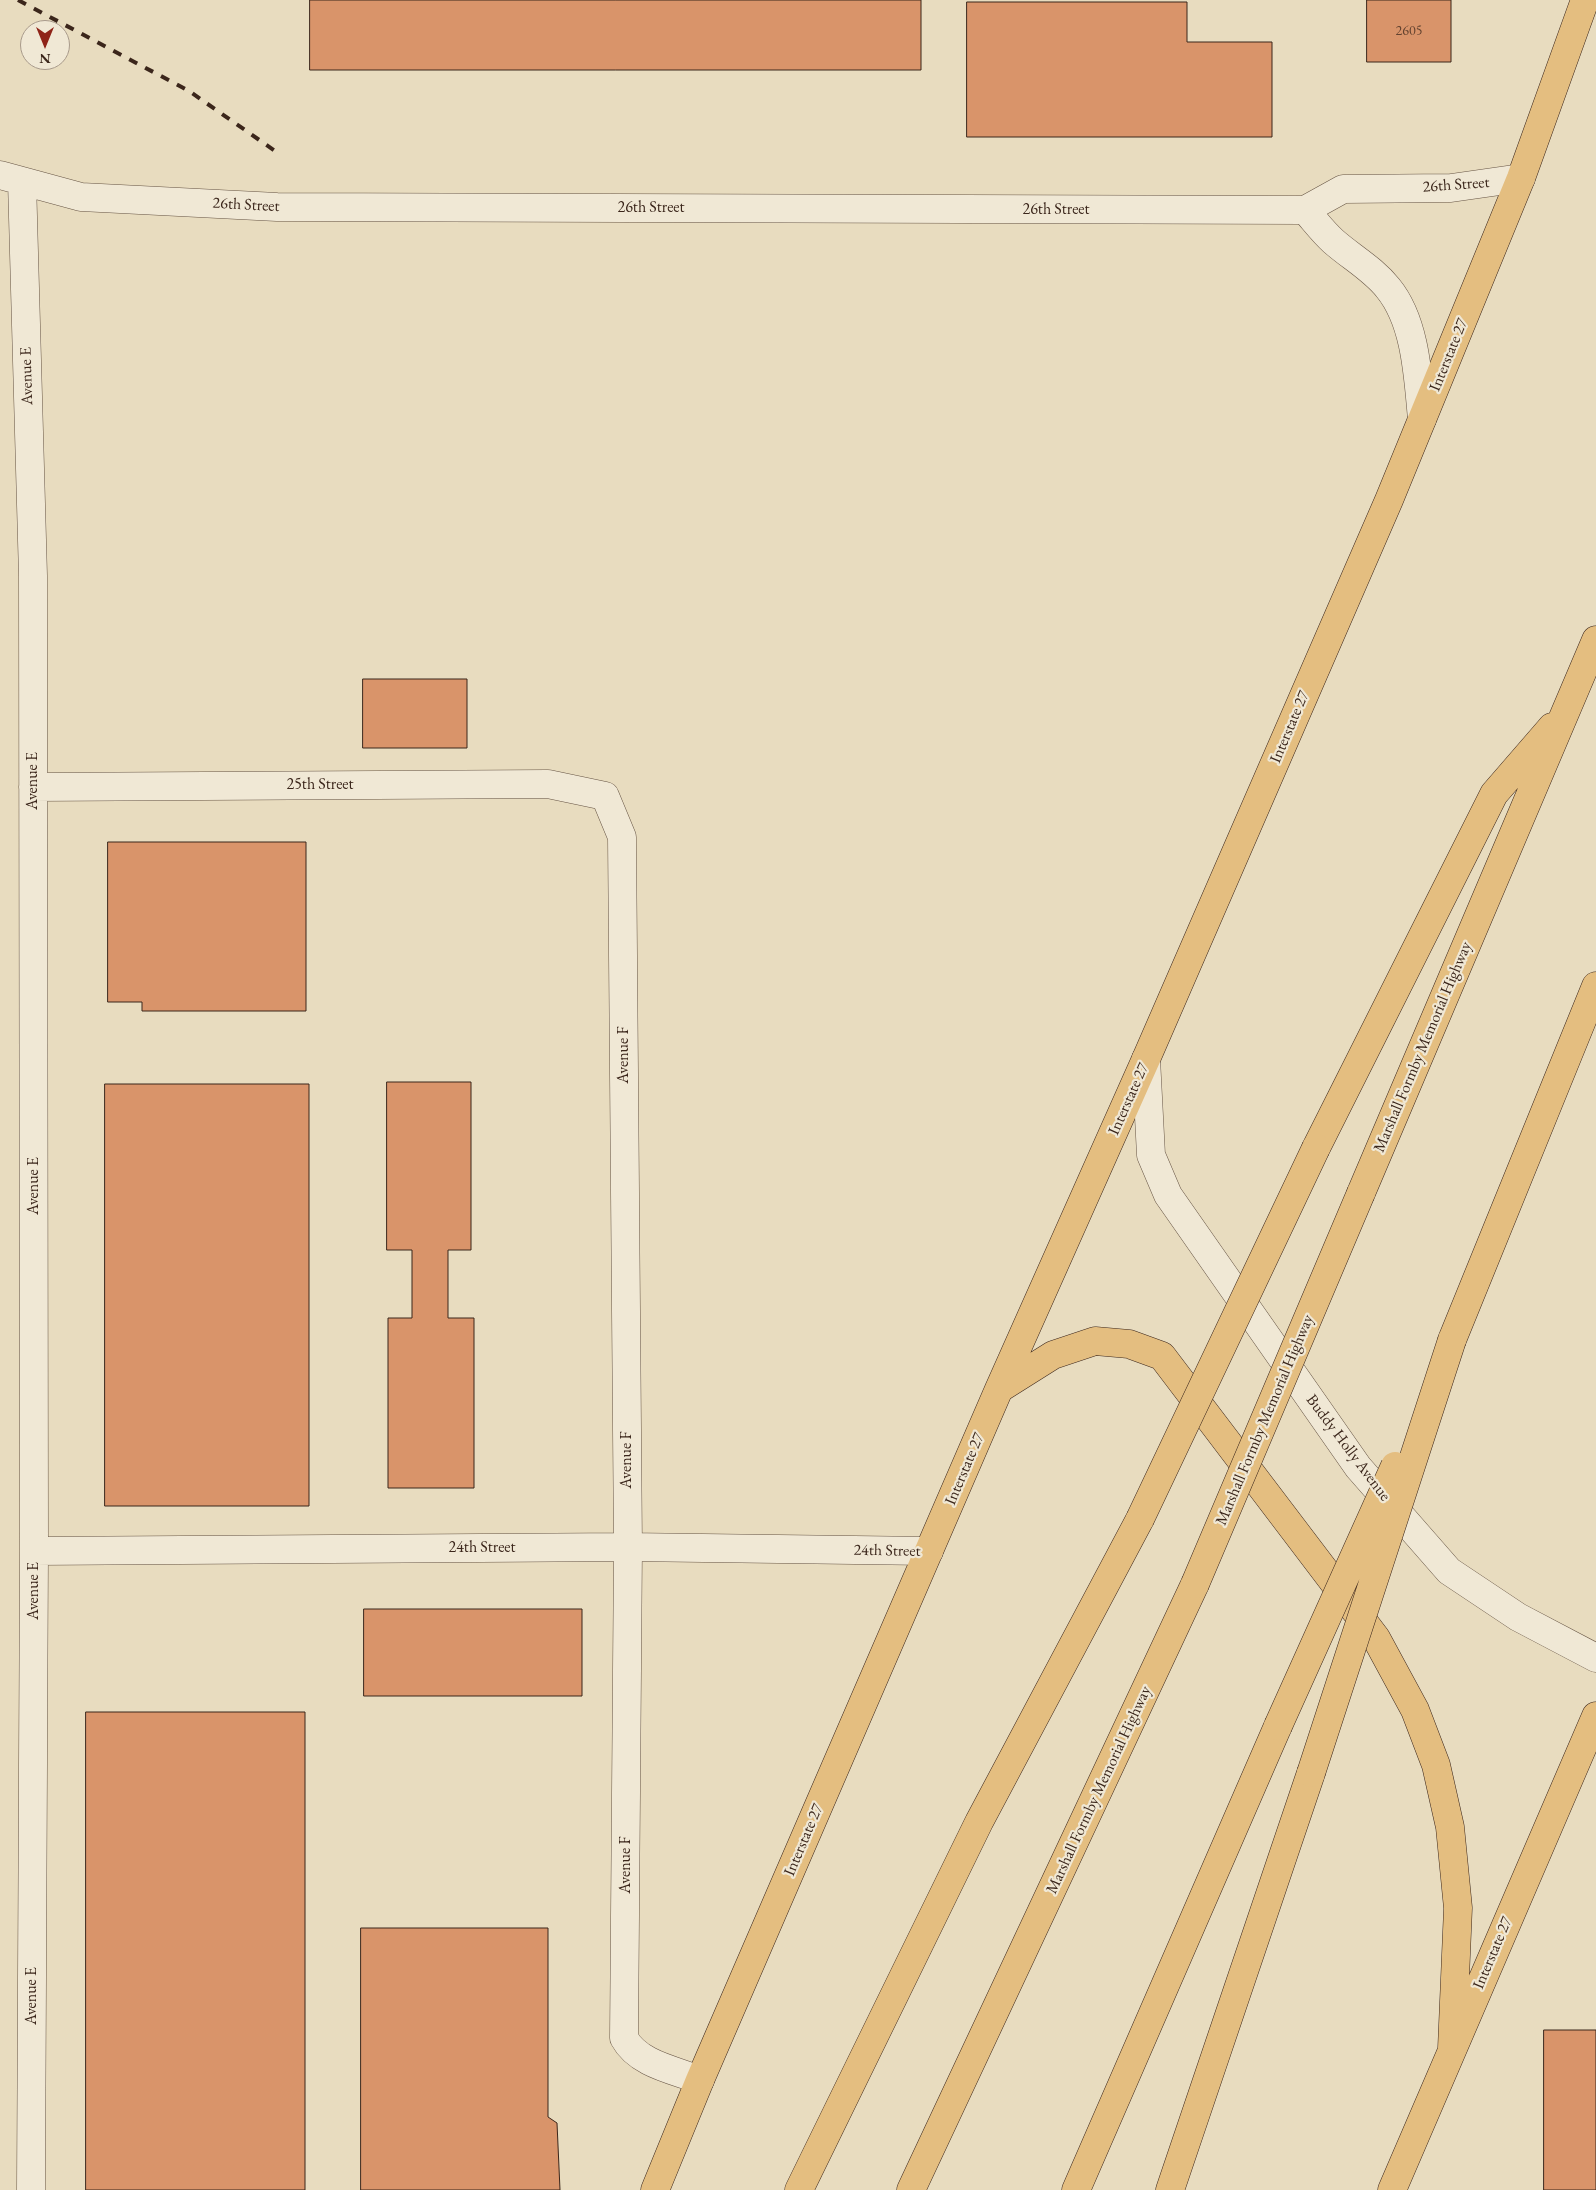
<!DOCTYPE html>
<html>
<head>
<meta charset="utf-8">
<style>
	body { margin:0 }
	#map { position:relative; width:1596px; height:2190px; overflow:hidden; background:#e8dcbf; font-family:"EB Garamond",serif }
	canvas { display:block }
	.north { position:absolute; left:20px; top:20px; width:50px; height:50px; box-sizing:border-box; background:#f0e8d5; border:1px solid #a89a8b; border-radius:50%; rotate:180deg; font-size:14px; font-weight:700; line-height:20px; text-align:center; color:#3b261b }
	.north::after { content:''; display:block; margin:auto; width:18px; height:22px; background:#8f2418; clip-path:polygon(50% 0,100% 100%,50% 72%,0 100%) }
</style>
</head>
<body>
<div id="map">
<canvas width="1596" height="2190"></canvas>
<div class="north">N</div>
</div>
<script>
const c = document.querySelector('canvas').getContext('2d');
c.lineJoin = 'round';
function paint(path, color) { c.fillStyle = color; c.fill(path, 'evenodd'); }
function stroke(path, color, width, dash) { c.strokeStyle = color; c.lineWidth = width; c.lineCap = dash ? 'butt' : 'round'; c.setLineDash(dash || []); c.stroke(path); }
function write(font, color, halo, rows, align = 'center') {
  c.font = font + ' "EB Garamond",serif'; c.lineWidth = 4.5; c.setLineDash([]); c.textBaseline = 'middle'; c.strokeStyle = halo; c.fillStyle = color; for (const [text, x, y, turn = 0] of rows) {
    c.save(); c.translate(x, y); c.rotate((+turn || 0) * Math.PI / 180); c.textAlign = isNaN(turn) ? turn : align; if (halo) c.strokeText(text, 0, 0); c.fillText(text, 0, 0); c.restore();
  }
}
const building = new Path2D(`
	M310,0H921V70H310Z
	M1367,0H1451V62H1367Z
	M967,2H1187V42H1272V137H967Z
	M363,679H467V748H363Z
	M108,842H306V1011H142V1002H108Z
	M387,1082H471V1250H448V1318H474V1488H388V1318H412V1250H387Z
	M105,1084H309V1506H105Z
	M364,1609H582V1696H364Z
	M86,1712H305V2190H86Z
	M361,1928H548V2117L557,2123L560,2190H361Z
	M1544,2030H1596V2190H1544Z`);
const minor = new Path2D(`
	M0,175L81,197L277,207L1305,210L1343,189L1451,188L1521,178
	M22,181L33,576L34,1551L31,2190
	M1305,210C1314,220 1323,232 1333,241C1351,257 1373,269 1388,288C1416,322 1418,377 1422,419
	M33,787L548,784L605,796L622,837L628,1547L624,2038C638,2064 674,2070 700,2080
	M1146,1059L1151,1155L1168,1195L1358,1467L1449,1571L1518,1617L1596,1658
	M34,1551L628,1547L929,1551`);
const major = new Path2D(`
	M999,1389L1053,1355L1095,1341L1129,1344L1162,1356L1376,1638L1415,1710L1436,1765L1450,1827L1458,1908L1452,2048
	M655,2190L700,2080L999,1389L1146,1059L1389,500L1521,178L1585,0
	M1392,2190L1596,1716`);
const highway = new Path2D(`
	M1316,1148L1494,794L1552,727
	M1361,1193L1596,640
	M1452,1340L1596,986
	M799,2190L979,1822L1140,1519
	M911,2190L1195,1584
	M1076,2190L1278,1726
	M1170,2190L1311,1773`);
const rail = new Path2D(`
	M18,0L189,91L278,153`);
const highwayBridge = new Path2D(`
	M1140,1519L1316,1148
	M1195,1584L1361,1193
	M1278,1726L1395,1466
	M1311,1773L1452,1340`);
const numberNames = [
	["2605",1409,31]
];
const streetNames = [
	["26th Street",1456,185,-4],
	["26th Street",246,205,3],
	["26th Street",651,208],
	["26th Street",1056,210],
	["Interstate 27",1449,355,-68],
	["Avenue E",27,376,-92],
	["Interstate 27",1290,727,-67],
	["Avenue E",33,781,-90],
	["25th Street",320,785],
	["Marshall Formby Memorial Highway",1423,1047,-67],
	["Avenue F",624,1055,-90],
	["Interstate 27",1129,1099,-66],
	["Avenue E",34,1186,-90],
	["Marshall Formby Memorial Highway",1265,1420,-67],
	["Buddy Holly Avenue",1348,1448,53],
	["Avenue F",627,1460,-90],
	["Interstate 27",965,1469,-67],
	["24th Street",482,1548],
	["24th Street",887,1551,1],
	["Avenue E",34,1591,-90],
	["Marshall Formby Memorial Highway",1099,1790,-65],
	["Interstate 27",804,1840,-67],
	["Avenue F",626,1865,-90],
	["Interstate 27",1493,1953,-67],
	["Avenue E",32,1996,-90]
];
paint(building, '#d9946a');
stroke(building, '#3b261b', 1);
stroke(minor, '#665444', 29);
stroke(major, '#3b261b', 29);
stroke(highway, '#3b261b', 29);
stroke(minor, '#f0e8d5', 28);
stroke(major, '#e4be80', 28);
stroke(highway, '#e4be80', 28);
stroke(rail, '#3b261b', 4, [9, 9]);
stroke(highwayBridge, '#3b261b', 29, []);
stroke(highwayBridge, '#e4be80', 28);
write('14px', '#62422f', null, numberNames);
write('16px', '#3b261b', '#f0e8d5', streetNames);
</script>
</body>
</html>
